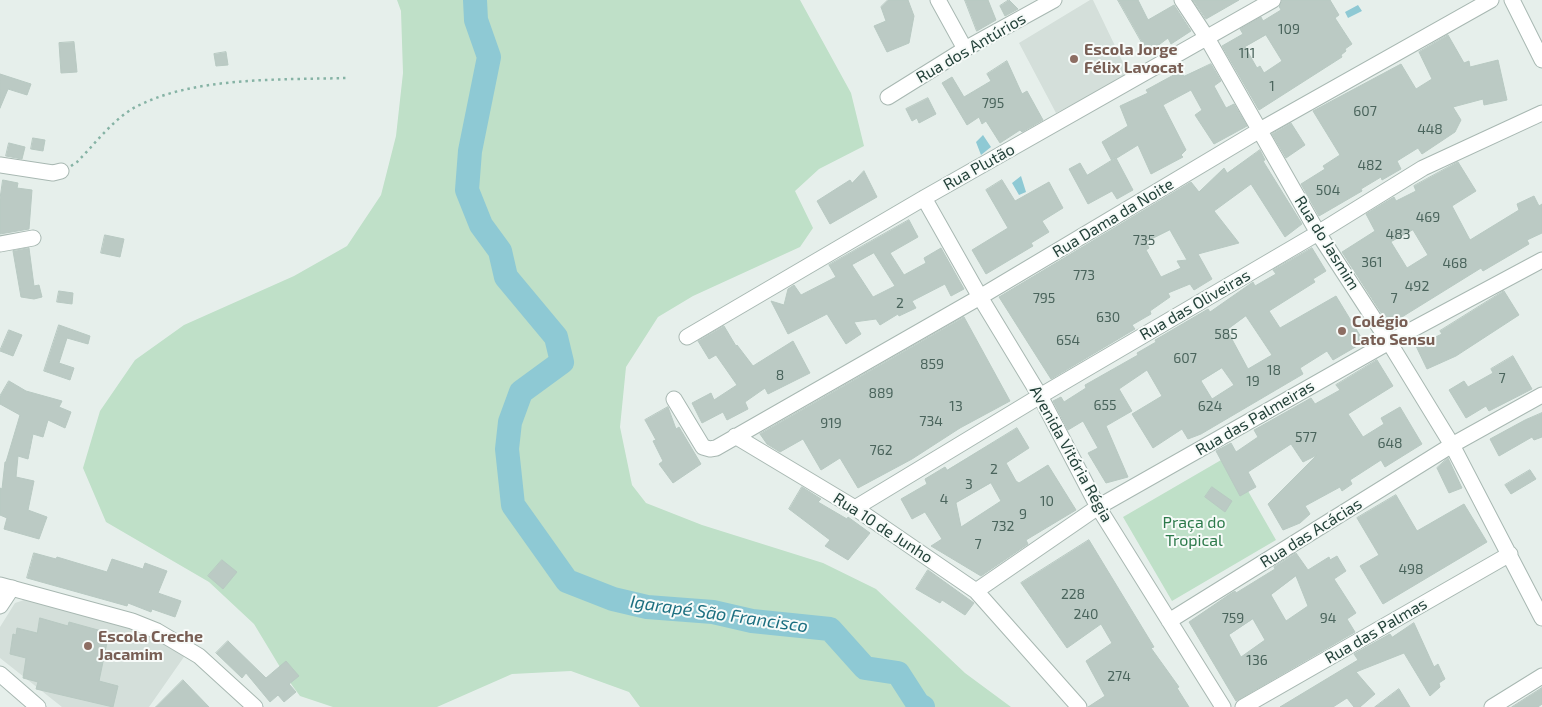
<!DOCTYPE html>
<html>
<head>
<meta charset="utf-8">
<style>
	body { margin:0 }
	canvas { display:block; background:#e6efeb }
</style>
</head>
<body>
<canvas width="1542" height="707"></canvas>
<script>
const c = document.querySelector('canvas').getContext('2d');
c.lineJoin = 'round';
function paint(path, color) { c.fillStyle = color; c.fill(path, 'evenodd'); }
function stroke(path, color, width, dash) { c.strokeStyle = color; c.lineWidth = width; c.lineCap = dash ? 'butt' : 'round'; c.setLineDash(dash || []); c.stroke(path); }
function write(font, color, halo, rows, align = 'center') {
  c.font = font + ' "Exo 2",sans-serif'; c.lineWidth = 4; c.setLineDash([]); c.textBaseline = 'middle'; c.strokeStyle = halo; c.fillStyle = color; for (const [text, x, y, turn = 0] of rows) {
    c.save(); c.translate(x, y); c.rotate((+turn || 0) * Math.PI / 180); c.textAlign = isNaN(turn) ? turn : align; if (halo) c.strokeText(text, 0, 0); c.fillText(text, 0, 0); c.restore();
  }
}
const built = new Path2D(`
	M1090,0H1093L1129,75L1056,113L1019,43Z
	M24,600L150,628L186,654L149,707H62L0,658V627L15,603Z`);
const green = new Path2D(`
	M397,0H800L851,93L864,146L819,169L795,191L813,228L800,247L693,296L658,317L626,367L620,427L632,485L646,503L702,525L823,563L876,589L965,673L1011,707H640L629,692L571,671L512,674L437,707H333L300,696L286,677L254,624L209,582L106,522L83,468L100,411L135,360L184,325L294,276L347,246L381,195L396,136L403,73L401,11Z
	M1228,456L1276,540L1172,601L1123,517Z`);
const water = new Path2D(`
	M1358,5L1362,11L1348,18L1345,12Z
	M983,135L991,147L981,155L976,142Z
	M1021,176L1026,192L1019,195L1012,183Z`);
const river = new Path2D(`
	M475,0L476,20L489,57L470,151L467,190L481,225L500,251L506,277L556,337L562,362L521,392L510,422L507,449L513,505L567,581L613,599L647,607L713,612L752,621L830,629L865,668L898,673L918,704L923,707`);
const building = new Path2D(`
	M888,0H908L914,16L909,43L887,52L874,26L886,21L881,7Z
	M965,0H988L996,20L977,31Z
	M1009,0L1018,9L1005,16L1000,6Z
	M1118,0H1138L1148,20L1174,5L1191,31L1171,44L1168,38L1148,53Z
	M1193,0H1239L1206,19Z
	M1282,0H1330L1339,15L1335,18L1352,44L1345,49L1346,51L1341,55L1342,57L1259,110L1222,46L1243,34L1240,29L1261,17L1263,21L1281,10L1279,6ZM1266,35L1282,61L1264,73L1260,66L1257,68L1245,47Z
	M1448,35L1464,63L1469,61L1470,67L1498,60L1507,100L1484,105L1483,99L1453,107L1461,120L1455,132L1422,154L1418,148L1397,161L1401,169L1382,180L1381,177L1361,189L1362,191L1319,216L1301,184L1325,169L1323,166L1340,155L1313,111L1401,64L1416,89L1432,79L1419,52Z
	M74,42L77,72L61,73L59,43Z
	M226,52L228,65L216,66L214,54Z
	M1007,61L1022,94L1027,91L1043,120L1022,132L1020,130L1000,143L986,121L982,124L979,117L967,125L942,83L952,77L964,97L991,81L987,74Z
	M1211,64L1221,81L1214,86L1226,108L1234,104L1247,126L1214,144L1195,115L1202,110L1191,90L1163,105L1186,150L1181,155L1183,157L1151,174L1138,145L1112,161L1102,142L1128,126L1120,106L1148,93L1146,90L1181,71L1184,76Z
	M0,74L31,84L27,95L8,89L0,108Z
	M928,98L936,114L919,123L917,118L912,121L906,109Z
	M1291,123L1305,145L1286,158L1272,134Z
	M33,138L45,140L43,151L31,149Z
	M9,143L25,147L22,159L6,156Z
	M1260,150L1265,160L1263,161L1302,224L1285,237L1251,184L1214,211L1239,243L1198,254L1212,279L1194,290L1190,284L1168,293L1170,297L1150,311L1151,314L1132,325L1135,329L1051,379L999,297L1191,182L1199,192L1224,168L1227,173ZM1170,230L1187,260L1177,261L1181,268L1161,277L1146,250L1149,248L1146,242Z
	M1116,158L1133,190L1117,199L1112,191L1088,204L1069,169L1080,163L1087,175Z
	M1458,162L1476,191L1452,206L1470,240L1519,210L1517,204L1534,196L1539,206L1542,204V233L1527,240L1529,244L1483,271L1481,268L1389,325L1342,252L1375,231L1366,214L1394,197L1396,201L1416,191L1414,186ZM1413,230L1428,255L1407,268L1391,242Z
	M864,171L877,197L830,224L817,201L850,180L852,183Z
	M3,180L18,183L17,188L32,190L29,229L0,234V199Z
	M1002,180L1015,201L1049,182L1063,208L1042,221L1049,232L1031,243L1033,246L986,274L972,250L1008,228L986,190Z
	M909,220L918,237L890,253L904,275L926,263L924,258L941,248L964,289L951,296L945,284L912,301L916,308L899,316L898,314L880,325L876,319L854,322L861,334L846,344L827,314L788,334L771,301L784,305L788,289L794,285L801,295L836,277L829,265ZM874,253L895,286L873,297L852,265Z
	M105,235L124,239L120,257L101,253Z
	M29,248L34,286L39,285L42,297L34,299L21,297L13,251Z
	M1312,248L1326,271L1313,279L1315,282L1269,311L1280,328L1336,296L1364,342L1333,360L1327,351L1300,368L1303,374L1201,434L1188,439L1182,429L1153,448L1132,414L1162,396L1147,370L1119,389L1132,411L1106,426L1128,477L1106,483L1088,453L1098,448L1083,421L1068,430L1053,401L1061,397L1064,402L1086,388L1085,385L1138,355L1137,353L1156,342L1155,340L1208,309L1210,312L1253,282L1255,286L1276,274L1273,270ZM1246,316L1272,355L1248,369L1227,330ZM1222,368L1234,385L1212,399L1201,381Z
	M59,291L73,293L72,304L57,302Z
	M1504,291L1519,315L1456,356L1427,369L1416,346L1442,334L1440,331Z
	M964,317L1010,401L960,428L912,459L858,488L840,458L821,470L803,439L780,452L767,444L760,434Z
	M59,325L90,336L88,344L67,338L59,363L74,368L70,380L44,371Z
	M724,326L736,346L737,345L753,366L793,341L810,373L768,394L765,388L745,402L748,409L727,420L723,412L702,423L692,403L711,393L714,400L737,385L716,355L709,359L698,341Z
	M9,330L22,335L13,356L0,351Z
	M1513,356L1532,389L1489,411L1486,406L1466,418L1449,390L1464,381L1468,387L1493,373L1491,369Z
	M1377,360L1393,386L1348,414L1363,437L1384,424L1381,418L1400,407L1422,444L1385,467L1381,460L1350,480L1352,484L1342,491L1340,487L1305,506L1310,514L1300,523L1283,530L1268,504L1317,455L1303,462L1291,444L1248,472L1256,487L1240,496L1216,451L1231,443L1236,452L1258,437L1254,430L1311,398L1315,404L1340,390L1336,385Z
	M9,381L26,391L62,401L59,407L71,412L65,428L48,420L43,437L33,434L28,459L18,456L16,477L34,481L28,510L47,517L39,539L4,529L7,518L0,515V488L2,489L5,462H6L20,415L0,404V396Z
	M668,407L676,429L679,427L701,464L673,483L659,464L663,461L653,441L656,440L645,420Z
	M1542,413V437L1534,440L1532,437L1499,456L1490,439L1525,420Z
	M1017,428L1029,448L1006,463L1016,481L1019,483L1048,465L1076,510L1026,540L1028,544L981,576L931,546L942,539L925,512L912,519L901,499L927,484L925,479L945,467L947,470ZM991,483L1001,501L961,527L956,503Z
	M1448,458L1462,488L1449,493L1437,468Z
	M1530,470L1536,479L1511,494L1505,485Z
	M802,487L821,499L818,502L847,519L848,517L870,533L848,560L825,546L830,540L789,509Z
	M1212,487L1232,501L1225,512L1205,497Z
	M1396,495L1417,531L1464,504L1487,542L1383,604L1360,566L1379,555L1357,518Z
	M1089,540L1154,647L1151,648L1179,687L1177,688L1189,707H1088L1105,696L1086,661L1112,643L1101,624L1067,648L1021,583Z
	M34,553L56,559L57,557L107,572L112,559L143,569L145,563L167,571L158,593L181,601L175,617L152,609L151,612L128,603L127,606L27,578Z
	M1296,553L1308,570L1329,557L1330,560L1337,556L1346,571L1334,579L1356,613L1347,619L1355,632L1236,701L1189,622L1230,594L1235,591L1236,593L1275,569L1274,567ZM1296,576L1308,606L1286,621L1271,595ZM1253,619L1265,640L1241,657L1229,635Z
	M222,560L237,572L223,589L208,576Z
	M928,570L974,603L965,615L942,600L940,603L916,589Z
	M40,618L68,626L69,622L109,633L99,681L118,686L113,707L36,689L38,682L23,678L26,658L10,654L13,634L16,635L17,628L37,633Z
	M1414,623L1434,667L1438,664L1445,679L1439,683L1440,687L1430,696L1404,653L1356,672L1375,694L1360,707H1354L1347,698L1333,707H1280L1358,660L1354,654L1388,635L1390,634L1392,637Z
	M228,641L266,678L286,661L299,676L289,684L296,692L284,702L278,695L270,702L246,673L242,678L216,653Z
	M183,680L209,707H156Z
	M1542,688V704L1538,707H1512Z
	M1399,689L1410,707H1375Z`);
const path = new Path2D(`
	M71,166L77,162C94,145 111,122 132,109C190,76 281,80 347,78`);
const minor = new Path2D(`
	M938,0L965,49
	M1182,0L1207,38L1318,233L1389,342L1452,445L1542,618
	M1512,0L1542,60
	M888,97L965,49L1054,0
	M0,165L53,173L61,171
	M924,198L980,297L1040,396L1098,507L1223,707
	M0,244L33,238
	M687,337L924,198L1273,0
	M674,399L703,447L710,449L716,448L980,297L1260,130L1491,0
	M735,436L855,508L976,591L1079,707
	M855,508L1040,396L1318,233L1423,168L1542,113
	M976,591L1098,507L1389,342L1542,260
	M0,606L12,588
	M1169,621L1452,445L1542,395
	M0,674L38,707
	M1243,707L1510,554
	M1492,707L1542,676`);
const tertiary = new Path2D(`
	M0,585L132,621L157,631L199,656L255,707`);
const markers = [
	[1074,59,5,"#8d6e63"],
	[1342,331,5,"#8d6e63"],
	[88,646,5,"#8d6e63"]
];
const numberNames = [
	["109",1289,29],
	["111",1247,53],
	["1",1272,86],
	["795",993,103],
	["607",1365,111],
	["448",1430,129],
	["482",1370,165],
	["504",1328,190],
	["469",1428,217],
	["483",1398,234],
	["735",1144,240],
	["361",1372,262],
	["468",1455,263],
	["773",1084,275],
	["492",1417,286],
	["795",1044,298],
	["7",1394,298],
	["2",900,303],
	["630",1108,317],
	["585",1226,334],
	["654",1068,340],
	["607",1185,358],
	["859",932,364],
	["18",1274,370],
	["8",780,375],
	["7",1502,378],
	["19",1253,381],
	["889",881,393],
	["655",1105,405],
	["13",956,406],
	["624",1210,406],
	["734",931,421],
	["919",831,423],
	["577",1306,437],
	["648",1390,443],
	["762",881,450],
	["2",994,469],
	["3",969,484],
	["4",944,499],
	["10",1047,501],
	["9",1023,514],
	["732",1003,526],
	["7",978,544],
	["498",1411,569],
	["228",1073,594],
	["240",1086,614],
	["759",1233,618],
	["94",1328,618],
	["136",1257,660],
	["274",1119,676]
];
const streetNames = [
	["Rua dos Antúrios",971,48,-30],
	["Rua Plutão",979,167,-29],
	["Rua Dama da Noite",1113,218,-31],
	["Rua do Jasmim",1327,243,58],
	["Rua das Oliveiras",1195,305,-30],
	["Rua das Palmeiras",1255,418,-30],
	["Avenida Vitória Régia",1071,454,61],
	["Rua 10 de Junho",883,528,33],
	["Rua das Acácias",1311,533,-32],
	["Rua das Palmas",1376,631,-30]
];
const educationNames = [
	["Escola Jorge",1084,50],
	["Félix Lavocat",1084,68],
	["Colégio",1352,322],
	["Lato Sensu",1352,340],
	["Escola Creche",98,637],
	["Jacamim",98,655]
];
const parkNames = [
	["Praça do",1194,523],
	["Tropical",1194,541]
];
const waterNames = [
	["Igarapé São Francisco",719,614,8]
];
paint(built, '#d4dfda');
paint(green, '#bfe0c8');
paint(water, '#8ec9d4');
stroke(river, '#8ec9d4', 24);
paint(building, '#bbcac4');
stroke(building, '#b8c9c2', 1);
stroke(minor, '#a8b8b2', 17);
stroke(tertiary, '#a8b8b2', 17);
stroke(path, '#86b3a5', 2.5, [2.5, 4]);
stroke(minor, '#fff', 15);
stroke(tertiary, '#fff', 15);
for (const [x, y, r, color] of markers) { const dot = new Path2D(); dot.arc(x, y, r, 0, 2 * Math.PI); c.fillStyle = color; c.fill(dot); stroke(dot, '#f7fbf9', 2); }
write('14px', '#4a645c', null, numberNames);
write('16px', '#24423a', '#f7fbf9', streetNames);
write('bold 16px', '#785e54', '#f7fbf9', educationNames, 'left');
write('16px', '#2d7a4b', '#f7fbf9', parkNames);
write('italic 18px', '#1c6f80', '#f7fbf9', waterNames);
</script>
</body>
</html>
